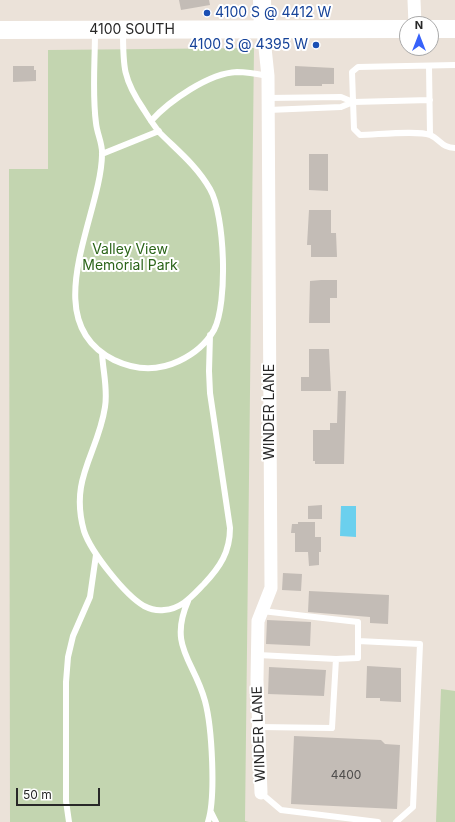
<!DOCTYPE html>
<html>
<head>
<meta charset="utf-8">
<style>
	body { margin:0 }
	#map { position:relative; width:455px; height:822px; overflow:hidden; background:#ebe2d9; font-family:Inter,sans-serif }
	canvas { display:block }
	.north { position:absolute; left:399px; top:16px; width:40px; height:40px; box-sizing:border-box; background:#fff; border:1px solid #a9a9a9; border-radius:50%; rotate:0deg; font-size:11px; font-weight:700; line-height:16px; text-align:center; color:#282828 }
	.north::after { content:''; display:block; margin:auto; width:14px; height:18px; background:#3762fa; clip-path:polygon(50% 0,100% 100%,50% 72%,0 100%) }
	.scale { position:absolute; left:16px; top:788px; width:84px; height:18px; box-sizing:border-box; border:2px solid #282828; border-top:0; padding-left:5px; font-size:12px; line-height:14px; white-space:nowrap; color:#282828; -webkit-text-stroke:3px #fff; paint-order:stroke }
</style>
</head>
<body>
<div id="map">
<canvas width="455" height="822"></canvas>
<div class="north">N</div>
<div class="scale">50 m</div>
</div>
<script>
const c = document.querySelector('canvas').getContext('2d');
c.lineJoin = 'round';
function paint(path, color) { c.fillStyle = color; c.fill(path, 'evenodd'); }
function stroke(path, color, width, dash) { c.strokeStyle = color; c.lineWidth = width; c.lineCap = dash ? 'butt' : 'round'; c.setLineDash(dash || []); c.stroke(path); }
function write(font, color, halo, rows, align = 'center') {
  c.font = font + ' Inter,sans-serif'; c.lineWidth = 4; c.setLineDash([]); c.textBaseline = 'middle'; c.strokeStyle = halo; c.fillStyle = color; for (const [text, x, y, turn = 0] of rows) {
    c.save(); c.translate(x, y); c.rotate((+turn || 0) * Math.PI / 180); c.textAlign = isNaN(turn) ? turn : align; if (halo) c.strokeText(text, 0, 0); c.fillText(text, 0, 0); c.restore();
  }
}
const cemetery = new Path2D(`
	M254,48L245,821L249,822H10L9,169H48V50Z
	M441,689L455,691V822H436Z`);
const water = new Path2D(`
	M341,506H356V537L340,536Z`);
const building = new Path2D(`
	M179,0H209L210,5L181,10Z
	M13,66H34V70H36V81L13,82Z
	M295,66L334,68V84H322V86H295Z
	M309,154H328V191L309,190Z
	M309,210H331V233H336L337,257H311V245H307Z
	M321,280H337V298H330V323H309L310,281Z
	M309,349H329L331,391H301V377H309Z
	M338,391H346L344,464H315V461H313V430H330V423H337Z
	M322,505V519H308V506Z
	M298,522H315V537H321V552H319V565L309,566L308,552H295V533H291L292,524H298Z
	M283,573L302,574L301,591L282,590Z
	M309,591L389,595L388,624L370,623V617L308,612Z
	M267,620L311,622L310,646L266,644Z
	M367,666L401,668V702L380,701V698H366Z
	M269,667L326,670L324,696L268,694Z
	M294,736L381,740L385,744L400,745L397,809L291,804Z`);
const lane = new Path2D(`
	M95,32C95,62 92,93 96,123C97,134 103,144 102,155C101,216 35,321 114,360C135,370 158,371 179,361C194,354 206,344 214,330C228,303 225,215 210,189C197,166 178,151 160,133C154,126 149,118 144,110C123,79 123,67 123,31
	M455,65L358,67L352,72L354,129L360,135C375,135 418,130 430,135C440,139 442,148 455,148
	M429,66L430,135
	M268,98L341,97L353,102L341,107L268,110
	M353,102L430,100
	M151,121C169,101 209,73 237,72C247,72 258,74 268,76
	M102,154L159,131
	M102,353C103,372 108,389 105,407C98,454 69,478 84,531C91,552 125,595 144,606C150,609 157,611 164,610C182,609 193,595 204,584C220,567 230,552 230,528L210,393L209,371L210,335
	M188,601C168,647 194,660 205,701C212,727 216,797 208,822
	M262,611L358,622V658L336,659
	M358,641L420,644L413,807L396,822
	M258,655L336,659L332,728L259,727
	M261,793L281,810L378,822
	M211,812L216,822
	M69,822L66,801V682L68,657L73,636L90,597L96,555`);
const street = new Path2D(`
	M414,0L415,24
	M261,793L257,680L258,621L271,588L268,76L263,29`);
const secondary = new Path2D(`
	M262,0L263,29
	M431,29H455
	M0,30L407,29`);
const markers = [
	[207,13,4,"#1a4fb4"],
	[316,45,4,"#1a4fb4"]
];
const numberNames = [
	["4400",346,775]
];
const transitNames = [
	["4100 S @ 4412 W",215,13],
	["4100 S @ 4395 W",308,45,"right"]
];
const streetNames = [
	["4100 SOUTH",132,30],
	["WINDER LANE",270,412,-90],
	["WINDER LANE",259,734,-92]
];
const parkNames = [
	["Valley View",130,250],
	["Memorial Park",130,266]
];
paint(cemetery, '#c3d5b0');
paint(water, '#6bd0ee');
paint(building, '#c3bcb6');
stroke(lane, '#fff', 6);
stroke(street, '#fff', 13);
stroke(secondary, '#fff', 18);
for (const [x, y, r, color] of markers) { const dot = new Path2D(); dot.arc(x, y, r, 0, 2 * Math.PI); c.fillStyle = color; c.fill(dot); stroke(dot, '#fff', 1.5); }
write('12px', '#4f4d4c', null, numberNames);
write('14px', '#164399', '#fff', transitNames, 'left');
write('14px', '#282828', '#fff', streetNames);
write('14px', '#2b6419', '#fff', parkNames);
</script>
</body>
</html>
